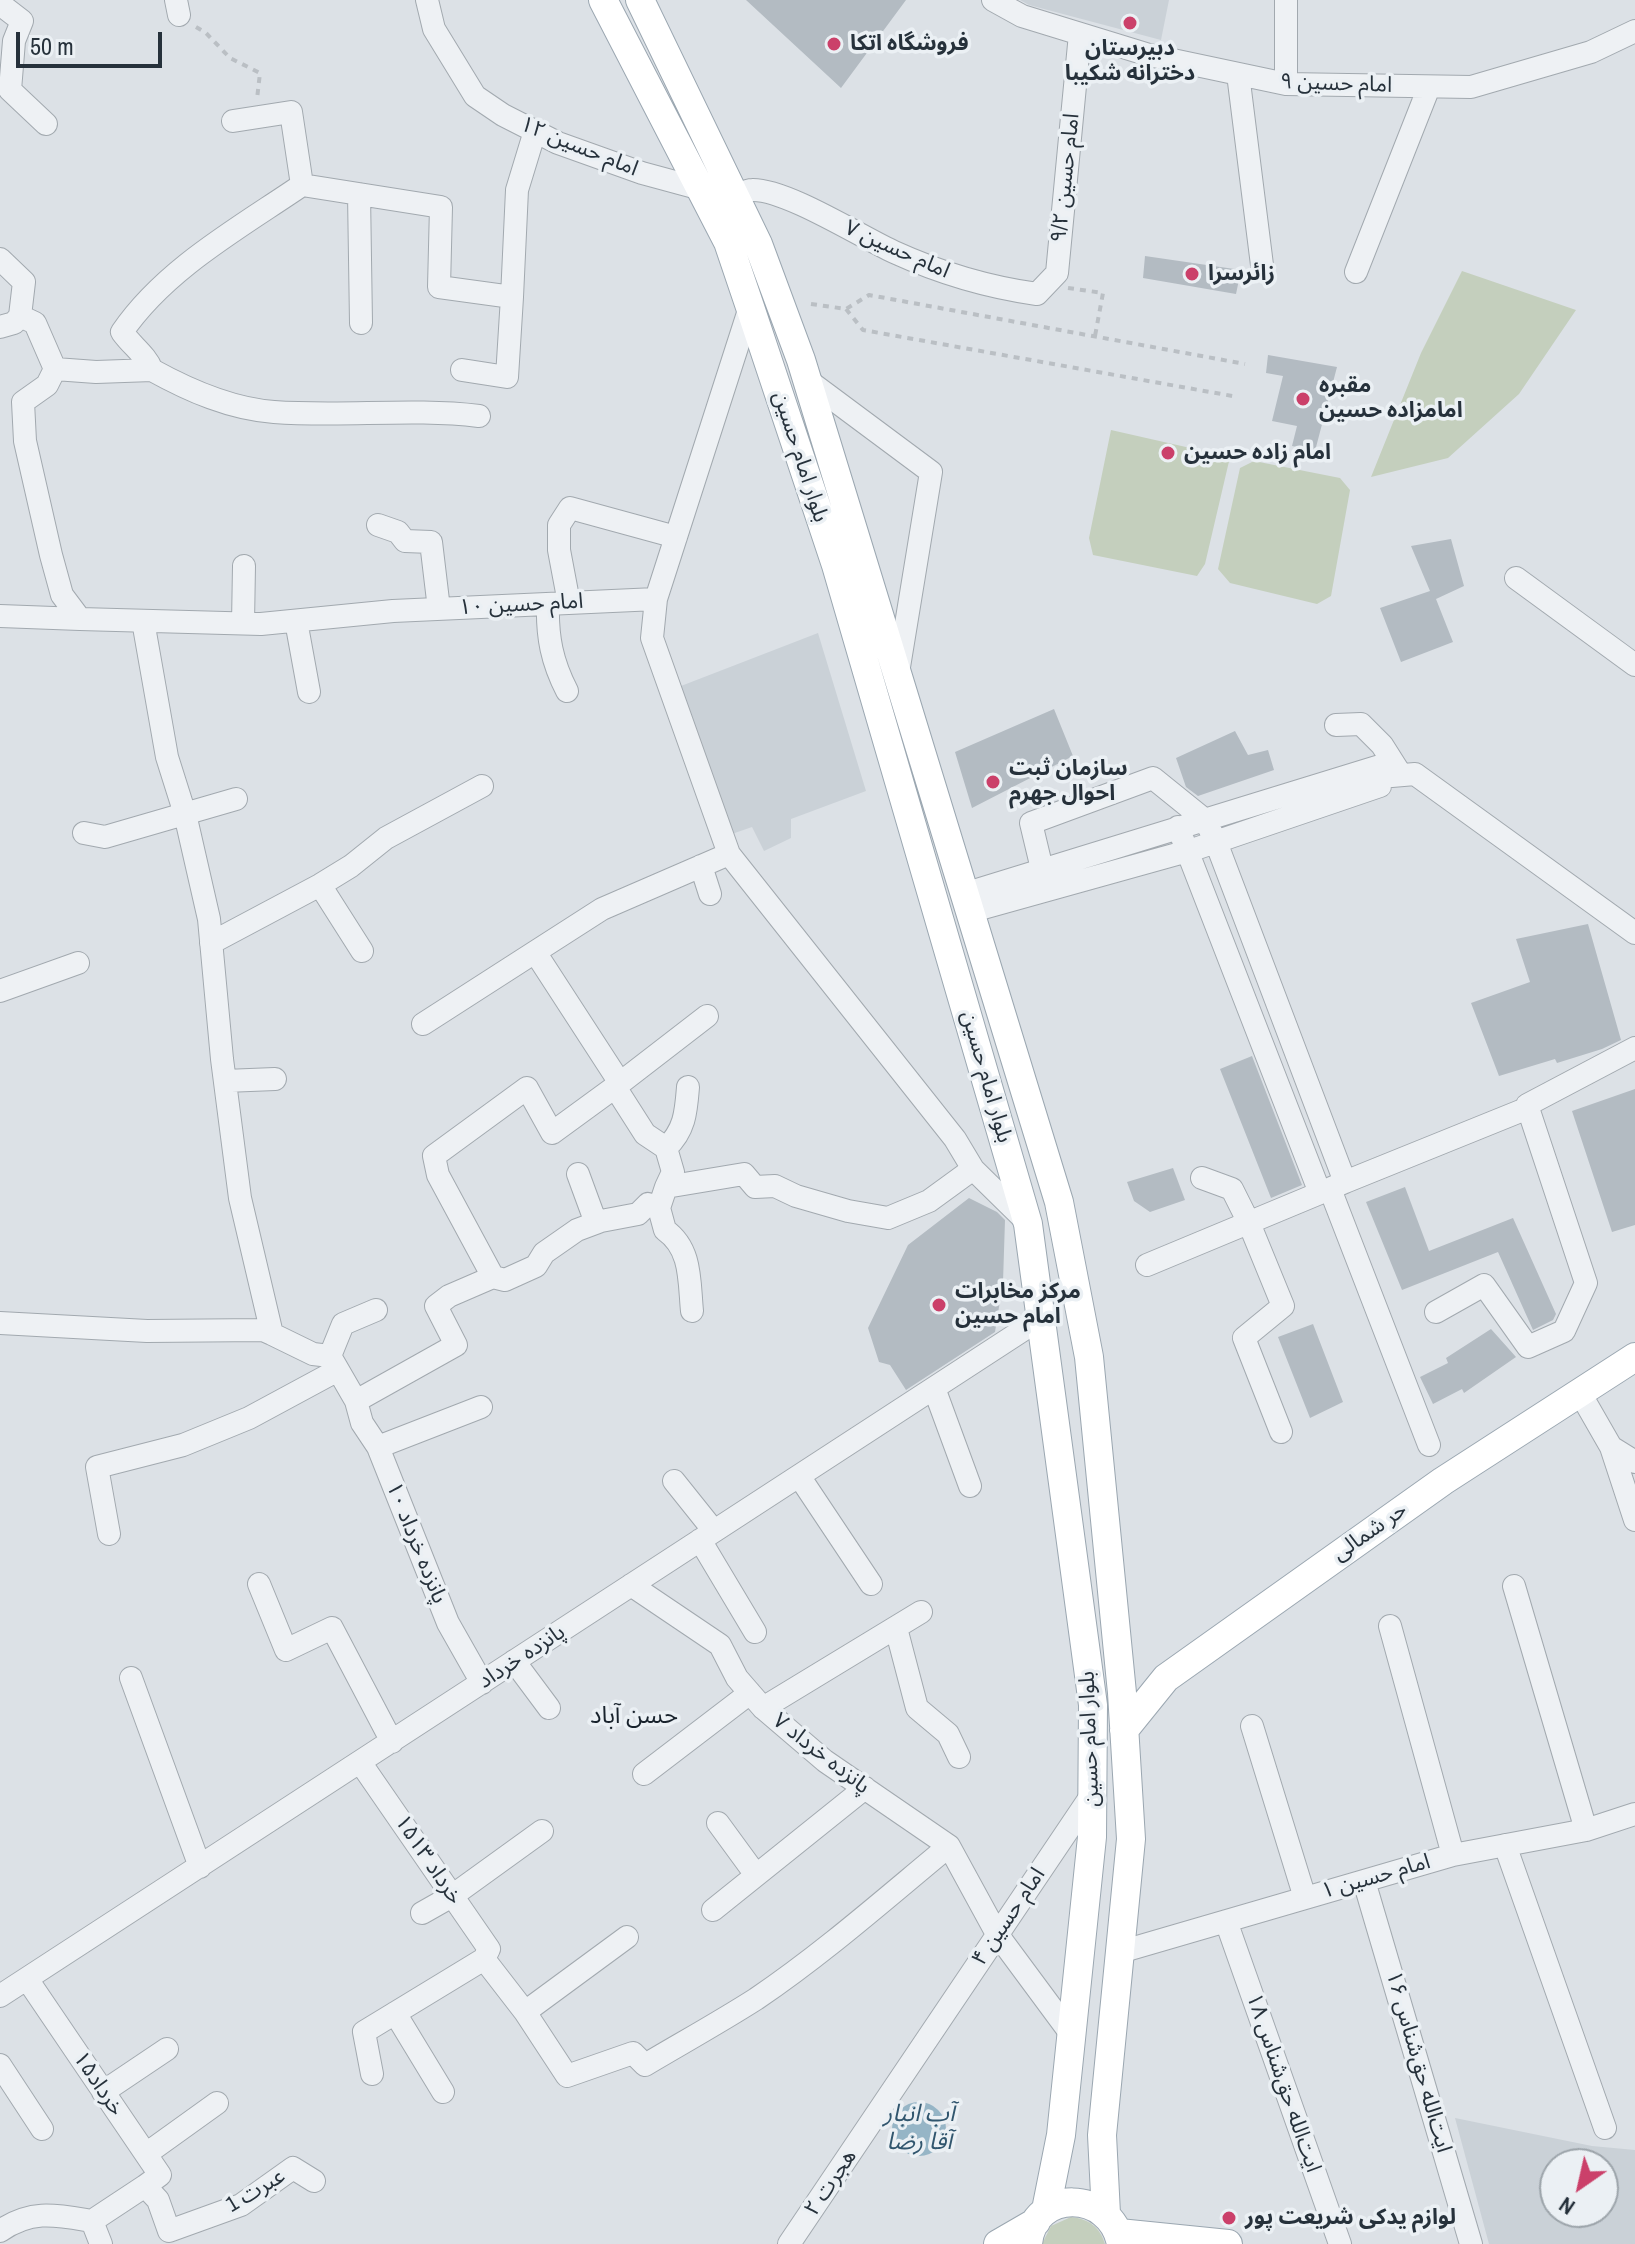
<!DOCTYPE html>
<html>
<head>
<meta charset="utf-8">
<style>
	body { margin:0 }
	#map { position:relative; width:1635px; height:2244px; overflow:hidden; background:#dce1e6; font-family:"Archivo Narrow",sans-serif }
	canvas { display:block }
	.north { position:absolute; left:1539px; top:2148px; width:80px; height:80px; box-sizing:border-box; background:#ebf0f4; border:2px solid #9ca4aa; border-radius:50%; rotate:214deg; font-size:22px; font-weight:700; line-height:32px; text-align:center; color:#26313b }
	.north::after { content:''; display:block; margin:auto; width:28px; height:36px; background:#cb406a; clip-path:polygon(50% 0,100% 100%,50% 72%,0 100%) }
	.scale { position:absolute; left:16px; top:32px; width:146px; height:36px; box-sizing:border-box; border:4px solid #26313b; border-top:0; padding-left:10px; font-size:24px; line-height:28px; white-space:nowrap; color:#26313b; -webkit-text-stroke:6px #ebf0f4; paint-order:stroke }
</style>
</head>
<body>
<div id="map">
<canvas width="1635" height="2244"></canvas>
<div class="north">N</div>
<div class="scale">50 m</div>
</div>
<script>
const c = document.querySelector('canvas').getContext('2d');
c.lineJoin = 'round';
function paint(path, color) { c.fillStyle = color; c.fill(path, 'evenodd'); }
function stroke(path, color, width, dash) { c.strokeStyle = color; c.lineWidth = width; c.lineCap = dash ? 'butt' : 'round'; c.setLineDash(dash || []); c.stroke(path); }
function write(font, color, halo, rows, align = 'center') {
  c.font = font + ' "Archivo Narrow","Noto Sans Arabic",sans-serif'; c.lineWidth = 7; c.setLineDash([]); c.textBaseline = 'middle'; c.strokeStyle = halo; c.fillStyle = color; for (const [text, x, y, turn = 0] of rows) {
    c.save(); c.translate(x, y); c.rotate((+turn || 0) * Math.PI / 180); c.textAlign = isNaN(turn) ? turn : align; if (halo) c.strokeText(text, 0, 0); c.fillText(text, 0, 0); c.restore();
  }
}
const built = new Path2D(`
	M1020,0H1169L1161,40L1029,5Z
	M818,633L866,791L791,819V838L764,851L752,827L729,835L681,686Z
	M1455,2118L1592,2146L1635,2150V2244H1489ZM1555,2164H1603V2212H1555Z`);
const green = new Path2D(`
	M1462,271L1576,310L1519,394L1448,458L1371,477L1421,353Z
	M1111,430L1230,457L1205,564L1197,576L1093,555L1089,538Z
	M1254,461L1340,478L1350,490L1331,596L1317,604L1230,583L1218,569L1240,468Z
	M1071,2217C1089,2219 1100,2227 1105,2244H1042L1051,2226Z`);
const water = new Path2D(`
	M892 2129a27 27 0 1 1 54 0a27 27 0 1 1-54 0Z`);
const building = new Path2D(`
	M746,0H906L841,88Z
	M1145,256L1241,270L1236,294L1143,278Z
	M1268,355L1337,367L1315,451L1292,446L1297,426L1272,421L1283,376L1266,373Z
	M1451,539L1464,586L1436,599L1453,642L1401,662L1380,608L1430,591L1411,546Z
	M1054,709L1073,756L972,808L955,752Z
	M1235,731L1248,755L1268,750L1274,770L1198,796L1186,787L1176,758Z
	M1588,924L1621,1040L1602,1049L1557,1063L1555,1059L1499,1076L1471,1003L1530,982L1516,939Z
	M1252,1056L1302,1185L1271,1198L1220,1069Z
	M1635,1089V1225L1612,1232L1572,1111Z
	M1173,1168L1185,1200L1150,1212L1134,1201L1127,1182Z
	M1405,1187L1429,1251L1513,1218L1556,1314L1553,1320L1533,1330L1498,1252L1402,1290L1366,1202Z
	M969,1198L997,1212L1005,1220L1003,1282L995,1332L906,1390L890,1365L879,1362L868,1328L908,1245Z
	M1313,1324L1343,1402L1310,1418L1278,1337Z
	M1491,1329L1516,1357L1464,1393L1462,1389L1433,1404L1420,1377L1448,1363L1446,1358Z`);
const path = new Path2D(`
	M196,27L206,33L230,58L260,73L257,99
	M1068,288L1103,293L1095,336
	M811,304L846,309L869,295L1245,364
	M846,309L863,330L1238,397`);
const minor = new Path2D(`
	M176,0L179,15
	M427,0L434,29L475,96L503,115L558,143L642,173L701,189
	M993,0L1022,16L1149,55L1286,84L1471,87L1591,52L1635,31
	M0,4L22,21L14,41L10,90L46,124
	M1238,74L1262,265
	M1286,84V0
	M233,121L291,112L302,185
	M359,194L361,323
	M735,196C740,194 747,190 752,190C786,189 861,237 894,252C940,273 987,287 1037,294L1057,273L1080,34
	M0,259L24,282L20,316L35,323L55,369L96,372L152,370C146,355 132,346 122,332C165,269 239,228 302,185L441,207L439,287L512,297L517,190L535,131
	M1356,272L1429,87
	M0,327L14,323L20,316
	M152,370C190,391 231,409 274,412C343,417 412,408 479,416
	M462,370L507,377L512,297
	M806,379L931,472L898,673
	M378,525L398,532L405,541L431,542L439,609
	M1516,578L1635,665
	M656,599L652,638L729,854L955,1139L973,1169L1027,1222
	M569,603L559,550V525L570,508L676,537
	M548,604C547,637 552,662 567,691
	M0,616L80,619L62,595L51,555L25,441L23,402L47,385L55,369
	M80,619L261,624L393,611L656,599L750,307
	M296,621L309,692
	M243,623L244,566
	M1336,725L1361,724L1382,745L1401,775
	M1380,777L1415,774L1635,933
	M84,833L105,837L236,799
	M701,866L710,894
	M320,885L362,951
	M1047,890L1031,823L1153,778L1205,820L1216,842L1345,1182L1320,1193L1178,827
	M964,894L1380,766V786L1195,849L969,912
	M211,943L320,885L351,866L386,838L482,786
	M535,952L602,909L729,854
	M0,991L78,963
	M423,1024L535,952L620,1083
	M225,1081L275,1079
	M615,1087L707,1016
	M666,1148C685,1130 686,1112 688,1087
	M578,1174L596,1223
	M1202,1178L1232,1189L1249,1223L1283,1306L1244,1338L1281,1432
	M1345,1182L1528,1108
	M1330,1189L1429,1445
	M659,1208L648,1204L638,1214L601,1221L577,1230L544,1253L536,1266L505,1280L493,1277L438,1175L434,1156L527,1088L552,1133L615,1087L645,1134L666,1148L673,1172L666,1187
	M1147,1265L1320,1193
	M376,1310L343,1324L330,1356L356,1401L456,1345L436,1306L449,1296L493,1277
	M692,1311C689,1281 692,1249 665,1230L659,1208L666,1187L744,1174L755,1187L775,1186L796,1196L848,1211L888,1218L929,1201L973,1169
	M1436,1312L1484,1285L1528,1347L1564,1331L1586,1283L1527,1105L1635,1048
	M0,1323L147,1331L263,1330L272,1334L240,1198L222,1059L209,919L185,814L167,757L143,621
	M272,1334L313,1354L330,1356
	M934,1388L970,1486
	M1580,1393L1611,1447L1635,1520
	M356,1401L362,1423L378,1447L448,1623L482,1683
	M378,1447L481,1407
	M1611,1447L1635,1462
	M799,1476L871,1584
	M674,1481L714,1531
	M109,1534L97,1467L183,1445L249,1418L338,1370
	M700,1540L755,1632
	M259,1584L286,1650L332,1628L392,1742
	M631,1585L720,1645L737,1678L763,1708L825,1761L949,1846L997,1934L1071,2034
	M1514,1586L1586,1830
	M1390,1626L1453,1855
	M896,1628L917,1708L948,1734L959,1757
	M514,1661L549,1708
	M131,1678L200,1867
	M763,1708L921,1612
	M1252,1726L1305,1898
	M360,1762L489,1949L484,1959
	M644,1774L750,1693
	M718,1823L756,1875
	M1505,1845L1605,2128
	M1364,1881L1471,2244
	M713,1910L865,1788
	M422,1913L452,1896L542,1831
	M1226,1921L1340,2244
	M627,1937L525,2012L567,2076L633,2053L645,2065C682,2043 720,2022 756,1999C824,1953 886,1898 949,1846
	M1120,1952L1453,1855L1586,1830L1635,1814
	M27,1979L160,2175L145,2186
	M0,1996L1043,1317
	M395,2013L443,2092
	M0,2065L42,2129
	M372,2074L364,2032L484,1959L525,2012
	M103,2092L167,2049
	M146,2154L217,2103
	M92,2221L101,2244
	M0,2231C32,2209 56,2215 92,2221L145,2186L158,2200L169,2231L241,2205L293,2168L314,2181
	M789,2244L1093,1793`);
const major = new Path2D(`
	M603,0L728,242L750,307L836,565L1028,1224L1093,1705L1092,1837L1061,2135L1046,2210
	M640,0L758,244L801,360L1059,1202L1089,1357L1122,1693L1131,1839L1102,2135L1106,2214
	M1124,1730L1166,1678L1443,1481L1635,1357
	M1119,2233L1228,2244
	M998,2244L1036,2222
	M1028,2244C1033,2188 1111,2189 1121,2244`);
const markers = [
	[1130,23,8,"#cb406a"],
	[834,44,8,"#cb406a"],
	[1192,274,8,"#cb406a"],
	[1303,399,8,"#cb406a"],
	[1168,453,8,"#cb406a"],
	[993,782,8,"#cb406a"],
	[939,1305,8,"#cb406a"],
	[1229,2218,8,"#cb406a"]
];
const poiNames = [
	["فروشگاه اتکا",850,44],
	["دبیرستان",1130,49,"center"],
	["دخترانه شکیبا",1130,74,"center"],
	["زائرسرا",1208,274],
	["مقبره",1319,386],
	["امامزاده حسین",1319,411],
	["امام زاده حسین",1184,453],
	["سازمان ثبت",1009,769],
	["احوال جهرم",1009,794],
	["مرکز مخابرات",955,1292],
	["امام حسین",955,1317],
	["لوازم یدکی شریعت پور",1245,2218]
];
const streetNames = [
	["امام حسین ۹",1336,84,2],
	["امام حسین ۱۲",579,147,22],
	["امام حسین ۹/۲",1066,178,-84],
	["امام حسین ۷",897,250,24],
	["بلوار امام حسین",800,457,72],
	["امام حسین ۱۰",521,605,-3],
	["بلوار امام حسین",986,1077,74],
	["حر شمالی",1370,1532,-35],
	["پانزده خرداد ۱۰",416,1543,68],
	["پانزده خرداد",522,1657,-33],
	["بلوار امام حسین",1090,1739,-92],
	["پانزده خرداد ۷",821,1754,38],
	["۱۵خرداد ۱۳",428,1860,56],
	["امام حسین ۱",1376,1877,-16],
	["امام حسین ۴",1009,1917,-56],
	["ایت‌الله حق‌شناس ۱۶",1418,2062,74],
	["ایت‌الله حق‌شناس ۱۸",1283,2083,71],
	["۱۵خرداد",98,2084,56],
	["هجرت ۲",831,2183,-56],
	["عبرت 1",256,2191,-31]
];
const neighbourhoodNames = [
	["حسن آباد",634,1717]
];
const waterNames = [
	["آب انبار",919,2115],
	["آقا رضا",919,2143]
];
paint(built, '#cad1d7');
paint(green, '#c4cfbd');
paint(water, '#96b5c6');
paint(building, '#b3bbc2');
stroke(minor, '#a2a9af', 24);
stroke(major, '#9ba7b1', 30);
stroke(path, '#babfc4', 4, [6, 6]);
stroke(minor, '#eef1f4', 22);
stroke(major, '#fff', 28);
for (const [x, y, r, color] of markers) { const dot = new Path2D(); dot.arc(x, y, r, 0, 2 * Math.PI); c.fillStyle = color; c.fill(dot); stroke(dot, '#ebf0f4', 3); }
write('bold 22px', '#26313b', '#ebf0f4', poiNames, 'left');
write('22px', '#26313b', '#ebf0f4', streetNames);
write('24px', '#18222c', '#ebf0f4', neighbourhoodNames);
write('italic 24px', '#31566e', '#ebf0f4', waterNames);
</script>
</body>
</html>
